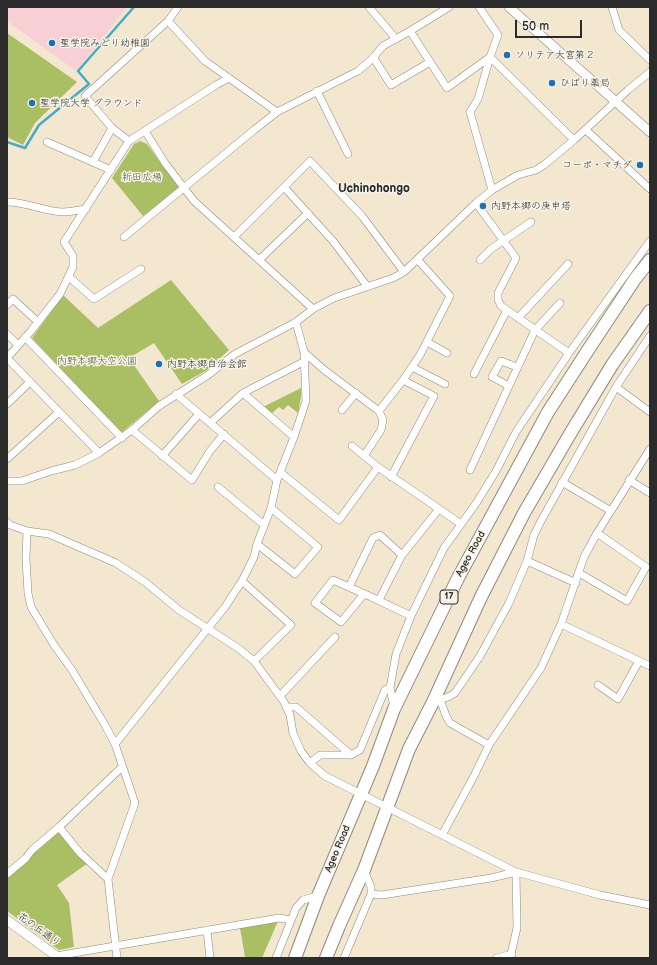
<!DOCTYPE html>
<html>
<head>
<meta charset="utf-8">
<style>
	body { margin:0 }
	#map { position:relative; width:657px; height:965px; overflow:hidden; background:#f3e7d0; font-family:"Balsamiq Sans",sans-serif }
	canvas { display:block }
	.frame { position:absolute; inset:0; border:8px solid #2b2b2b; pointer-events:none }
	.scale { position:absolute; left:515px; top:20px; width:67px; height:18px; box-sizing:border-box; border:2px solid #2b2b2b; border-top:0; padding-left:5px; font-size:12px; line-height:14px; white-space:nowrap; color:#2b2b2b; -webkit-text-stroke:3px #f7f3e8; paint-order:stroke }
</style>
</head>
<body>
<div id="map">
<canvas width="657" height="965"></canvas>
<div class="frame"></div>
<div class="scale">50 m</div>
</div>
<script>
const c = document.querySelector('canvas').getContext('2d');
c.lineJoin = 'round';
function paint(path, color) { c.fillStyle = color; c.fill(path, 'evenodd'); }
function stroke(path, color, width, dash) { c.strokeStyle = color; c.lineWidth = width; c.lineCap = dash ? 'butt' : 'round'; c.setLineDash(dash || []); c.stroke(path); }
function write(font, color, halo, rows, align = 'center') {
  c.font = font + ' "Balsamiq Sans","Klee One",sans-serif'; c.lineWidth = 3; c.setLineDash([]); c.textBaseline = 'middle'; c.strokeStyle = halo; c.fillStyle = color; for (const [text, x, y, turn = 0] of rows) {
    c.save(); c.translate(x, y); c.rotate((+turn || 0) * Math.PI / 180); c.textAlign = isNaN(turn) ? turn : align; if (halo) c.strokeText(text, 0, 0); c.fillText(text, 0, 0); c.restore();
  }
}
const built = new Path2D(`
	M7,7H127L76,71L7,21Z`);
const green = new Path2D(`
	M7,33L77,82L35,123L23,145L7,137Z
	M140,141L147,144L179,188L143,216L112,178L134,144Z
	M171,280L229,350L207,370L182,384L154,343L129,358L159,401L121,433L32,338L63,295L98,328Z
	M301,388V397L298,413L288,405L283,410L279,407L271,414L263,407Z
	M58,832H62L88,863L57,885L69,903L74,947L59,950L7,911V877L28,861L31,855Z
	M278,921L262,958L245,957L240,928Z`);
const stream = new Path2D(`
	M7,142L25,148L39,125L89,84L78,71L134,7`);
const minor = new Path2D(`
	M178,7L168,21L205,61L277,112
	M369,7L396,39
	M479,7L498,35L490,57L478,99L470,112L492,190
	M612,7L619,30L650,60
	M410,31L447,88L490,57
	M373,57L391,85L430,62
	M490,57L574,140
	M317,91L348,154
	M586,130L650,189
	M145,131L165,163L194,201L313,309
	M129,141L112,128L85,96L168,21
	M47,142L111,170
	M93,162L112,128
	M284,187L333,241L367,286
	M7,202C26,202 44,211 63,212C71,212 78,210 86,209
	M476,203L516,258L498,293V300L501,306L569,353
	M124,237L254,130L277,112L358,71L372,59L383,46L410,31L449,7
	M234,237L310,161L362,216L404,272
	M259,260L308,213
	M480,260L491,249L531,222
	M69,277L94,299L141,269
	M7,305L13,299L38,322
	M518,318L568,264
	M7,334L18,345
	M25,337L122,438
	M427,342L447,353
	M304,352L323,369L379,411L403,380
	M7,358L31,331L60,294L73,267V256L64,242L129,141L216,85L229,78
	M7,358L99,453
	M412,367L445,384
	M474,374L507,310
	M509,386L492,377L501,361L517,367
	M616,387L650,412
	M243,393L294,437
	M176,394L277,480
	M7,404L30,382
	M342,410L356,393
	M210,423L243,393L305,361
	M132,430L192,480L210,451L224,434
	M352,446L378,467
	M162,456L199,414
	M364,456L381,430L383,420L379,411
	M7,459L59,412
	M470,470L535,330L560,303
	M280,472L339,520L378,467L461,524
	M391,477L434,396L403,380L420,355L450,296L418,260
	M629,480L650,493
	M7,481H22L51,471L75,465L99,453L132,430L159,406L208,375L235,354L296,322L313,309L334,298L393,278L404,272L476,203L492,190L518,175L536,170L544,165L574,140L628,90L650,72
	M562,482L611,511
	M218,487L264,525
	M7,522L10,525L27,531L49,534L116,563L145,582L179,610L238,648L254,661L284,702L290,715L293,733L301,751L310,763L325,776L516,872L600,895L650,905
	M27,531L26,559L28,593L31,607L54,645L72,670L105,725L115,744L135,803L108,879L117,958
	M257,544L295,574L318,547L271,508
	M527,561L576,583
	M579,573L627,601L646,567L597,533
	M242,581L291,625L254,661
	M349,587L373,538L380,535L402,555
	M364,594L341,622L315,603L333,580C359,591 385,603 411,616
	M379,600L402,555L439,509
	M561,624L650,666
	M598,685L618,699L639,661
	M280,696L335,637
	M440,700L447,718L450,723L489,745
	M433,702L448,697L455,693L480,656L509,603L527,561L534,535L541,521L616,387L650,336
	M286,707H296L351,755
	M394,707L390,688L396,654L411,616L444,548L477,502L496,471L516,432L569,353L650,241
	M115,744L225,607L242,581L254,557L257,544L271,508L277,480L294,437L306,401L304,352L296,322
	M310,763L320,755H351L360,750L385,690L390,688
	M59,827L80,853L108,879
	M442,835L474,776L489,745L541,668L561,624L584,557L597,533L650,449
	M7,874L26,858L32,850L59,827L122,767
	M371,894L382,895L491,878L516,872
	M207,930L210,958
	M56,956L279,918L291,920
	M276,958L296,908L303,900L318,896
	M344,958L371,894V887L364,870
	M497,958L512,954
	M510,958L517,928L516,872`);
const tertiary = new Path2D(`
	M509,7L650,132
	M7,920L59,958`);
const trunk = new Path2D(`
	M295,958L318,896L373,766L394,709L458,578L548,412L590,347L635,279L650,260
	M326,958L339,926L364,870L409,749L433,702L481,597L524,513L570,434L612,365L650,311`);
const markers = [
	[52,43,4,"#1f6fb2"],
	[507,55,4,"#1f6fb2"],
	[552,83,4,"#1f6fb2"],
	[32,103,4,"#1f6fb2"],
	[640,165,4,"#1f6fb2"],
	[483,206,4,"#1f6fb2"],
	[159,364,4,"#1f6fb2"]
];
const shields = [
	[449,597,18]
];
const shieldNames = [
	["17",449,597]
];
const poiNames = [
	["聖学院みどり幼稚園",60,43],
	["ソリテア大宮第２",515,55],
	["ひばり薬局",560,83],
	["聖学院大学 グラウンド",40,103],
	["コーポ・マチダ",632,165,"right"],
	["内野本郷の庚申塔",491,206],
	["内野本郷自治会館",167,364]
];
const parkNames = [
	["新田広場",142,177],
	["内野本郷大空公園",97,361]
];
const streetNames = [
	["Ageo Road",471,554,-61],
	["Ageo Road",338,849,-67],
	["花の丘通り",39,930,36]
];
const quarterNames = [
	["Uchinohongo",374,189]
];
paint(built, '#f7cfd4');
paint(green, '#aabf64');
stroke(stream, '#46abc6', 2.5);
stroke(minor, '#8f897e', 8);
stroke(tertiary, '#8f897e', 10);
stroke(trunk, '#8f897e', 14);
stroke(minor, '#fff', 7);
stroke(tertiary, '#fff', 9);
stroke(trunk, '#fff', 12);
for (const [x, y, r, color] of markers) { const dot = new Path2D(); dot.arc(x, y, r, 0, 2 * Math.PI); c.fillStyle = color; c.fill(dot); stroke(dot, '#f7f3e8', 1.5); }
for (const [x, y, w] of shields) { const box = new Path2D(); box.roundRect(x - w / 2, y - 7, w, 14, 3); c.fillStyle = '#f7f3e8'; c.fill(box); stroke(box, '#2b2b2b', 1); }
write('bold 9px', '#2b2b2b', null, shieldNames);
write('10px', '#2b2b2b', '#f7f3e8', poiNames, 'left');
write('10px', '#51573c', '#f7f3e8', parkNames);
write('10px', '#2b2b2b', '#f7f3e8', streetNames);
write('bold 12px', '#2b2b2b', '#f7f3e8', quarterNames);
</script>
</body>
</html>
